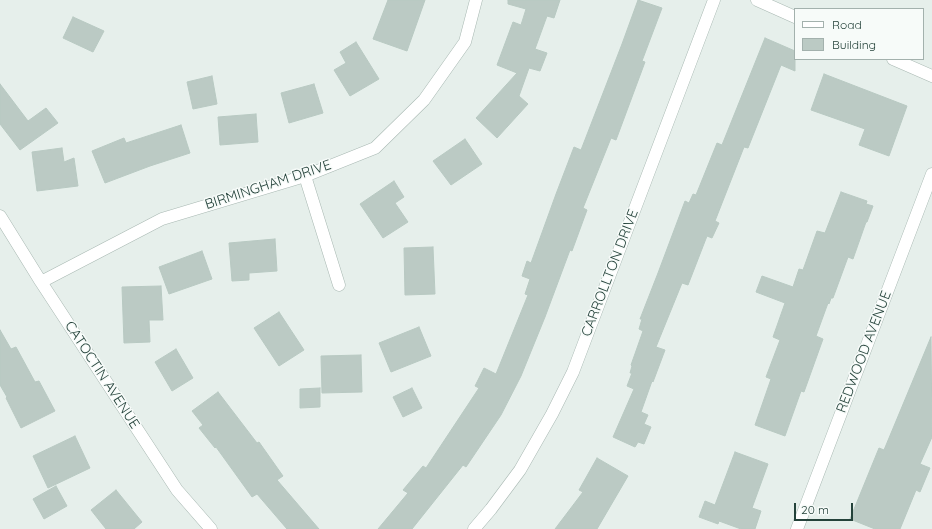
<!DOCTYPE html>
<html>
<head>
<meta charset="utf-8">
<style>
	body { margin:0 }
	#map { position:relative; width:932px; height:529px; overflow:hidden; background:#e6efeb; font-family:Quicksand,sans-serif }
	canvas { display:block }
	.legend { position:absolute; left:794px; top:8px; width:130px; height:52px; box-sizing:border-box; background:#f7fbf9; border:1px solid #a3b1ad; margin:0; padding:5px 7px; list-style:none; font-size:12px; color:#24423a }
	.legend li { display:flex; align-items:center; gap:8px; height:20px }
	.legend b { width:20px; border:1px solid #a3b1ad }
	.scale { position:absolute; left:794px; top:503px; width:59px; height:18px; box-sizing:border-box; border:2px solid #24423a; border-top:0; padding-left:5px; font-size:12px; line-height:14px; white-space:nowrap; color:#24423a; -webkit-text-stroke:3px #f7fbf9; paint-order:stroke }
</style>
</head>
<body>
<div id="map">
<canvas width="932" height="529"></canvas>
<ul class="legend">
<li><b style="height:5px;background:#fff"></b>Road</li>
<li><b style="height:11px;background:#bbcac4"></b>Building</li>
</ul>
<div class="scale">20 m</div>
</div>
<script>
const ctx = document.querySelector('canvas').getContext('2d');
ctx.lineJoin = 'round';
function fill(path, color) {
  ctx.fillStyle = color;
  ctx.fill(path, 'evenodd');
}
function poly(rows) {
  const path = new Path2D();
  for (const r of rows) {
    path.moveTo(r[0], r[1]);
    for (let i = 2; i < r.length; i += 2) path.lineTo(r[i], r[i + 1]);
  }
  return path;
}
function trace(path, color, width, dash) {
  ctx.strokeStyle = color;
  ctx.lineWidth = width;
  ctx.lineCap = dash ? 'butt' : 'round';
  ctx.setLineDash(dash || []);
  ctx.stroke(path);
}
function label(font, color, halo, rows, align = 'center') {
  ctx.font = font + ' Quicksand,sans-serif';
  ctx.lineWidth = 3;
  ctx.setLineDash([]);
  ctx.textBaseline = 'middle';
  ctx.strokeStyle = halo;
  ctx.fillStyle = color;
  for (const [text, x, y, turn = 0] of rows) {
    ctx.save();
    ctx.translate(x, y);
    ctx.rotate((+turn || 0) * Math.PI / 180);
    ctx.textAlign = isNaN(turn) ? turn : align;
    if (halo) ctx.strokeText(text, 0, 0);
    ctx.fillText(text, 0, 0);
    ctx.restore();
  }
}
const building = poly([
	[388,0,425,0,407,51,373,39,388,0],
	[508,0,560,0,554,18,547,16,535,49,547,53,540,71,529,68,519,96,528,104,497,138,476,118,517,73,497,65,513,22,521,25,526,9,508,4,508,0],
	[638,0,662,8,642,61,645,62,616,140,611,138,583,208,587,210,572,251,570,250,545,317,521,376,501,415,466,467,463,465,412,529,378,529,408,493,403,490,423,466,426,468,479,388,475,386,484,368,496,374,528,295,525,294,530,279,522,276,527,261,531,263,556,194,574,147,581,150,622,44,638,0],
	[73,17,104,31,93,52,63,38,73,17],
	[765,38,795,51,795,71,781,65,748,148,744,147,715,221,719,223,712,238,707,236,688,285,682,283,656,347,665,350,653,382,652,381,641,412,648,415,644,424,651,427,644,444,638,442,635,447,613,437,634,389,627,386,632,373,630,373,632,366,631,365,643,331,639,329,642,319,640,319,658,273,685,201,689,203,693,194,696,195,717,143,722,145,765,38],
	[356,42,379,79,350,96,334,70,346,63,340,52,356,42],
	[824,74,907,106,889,156,859,145,865,129,811,110,824,74],
	[212,76,217,104,193,109,187,82,212,76],
	[0,84,28,121,46,108,58,123,20,150,0,124,0,84],
	[314,84,323,113,289,123,281,93,314,84],
	[256,114,258,142,220,145,218,117,256,114],
	[181,125,190,153,150,166,105,183,92,151,124,138,126,143,181,125],
	[465,139,482,164,451,185,433,161,465,139],
	[62,148,64,162,74,158,78,186,37,191,32,152,62,148],
	[394,181,404,197,395,203,408,222,383,238,360,204,394,181],
	[841,192,867,201,866,204,873,206,867,222,866,222,853,259,848,257,833,298,831,298,829,304,828,303,816,336,823,339,804,392,801,391,785,436,755,425,771,379,766,377,780,340,773,337,785,303,756,292,762,276,793,287,799,269,803,270,817,231,825,233,841,192],
	[275,239,277,271,249,273,249,280,232,281,229,243,275,239],
	[433,247,435,294,405,295,404,248,433,247],
	[202,251,212,279,169,294,159,267,202,251],
	[161,286,163,320,149,320,150,342,124,343,122,287,161,286],
	[279,312,304,350,279,366,254,328,279,312],
	[419,327,431,356,391,372,379,343,419,327],
	[0,330,11,349,16,347,35,382,39,381,55,411,21,428,6,398,7,397,0,385,0,330],
	[931,337,932,437,920,464,930,468,920,492,916,490,900,529,875,529,850,519,879,448,884,450,931,337],
	[176,349,193,378,172,391,155,362,176,349],
	[361,355,362,392,322,393,321,356,361,355],
	[320,388,320,407,300,408,300,389,320,388],
	[412,388,422,408,403,417,393,397,412,388],
	[218,392,257,443,259,442,283,476,277,480,319,529,287,529,257,494,252,497,216,447,215,448,199,428,203,425,192,411,218,392],
	[75,436,90,468,48,488,33,456,75,436],
	[735,452,768,464,752,508,761,511,755,529,741,529,719,521,718,524,699,517,705,501,715,505,735,452],
	[597,458,628,476,597,529,555,529,583,492,579,490,597,458],
	[56,486,67,506,44,519,33,499,56,486],
	[116,490,142,522,134,529,106,529,91,510,116,490]
]);
fill(building, '#bbcac4');
trace(building, '#b8c9c2', 1);
const minor = poly([
	[757,0,795,17],
	[893,59,932,76],
	[305,176,339,285],
	[0,216,41,282,177,490,211,529],
	[41,282,162,219,305,176,375,148,424,100,465,42,476,0],
	[474,529,491,509,520,470,552,414,573,372,714,0],
	[797,529,932,174]
]);
trace(minor, '#a8b8b2', 13);
trace(minor, '#fff', 12);
label('14px', '#24423a', '#f7fbf9', [
	["BIRMINGHAM DRIVE",268,185,-18],
	["CARROLLTON DRIVE",610,273,-69],
	["REDWOOD AVENUE",864,352,-69],
	["CATOCTIN AVENUE",102,375,57]
]);
</script>
</body>
</html>
